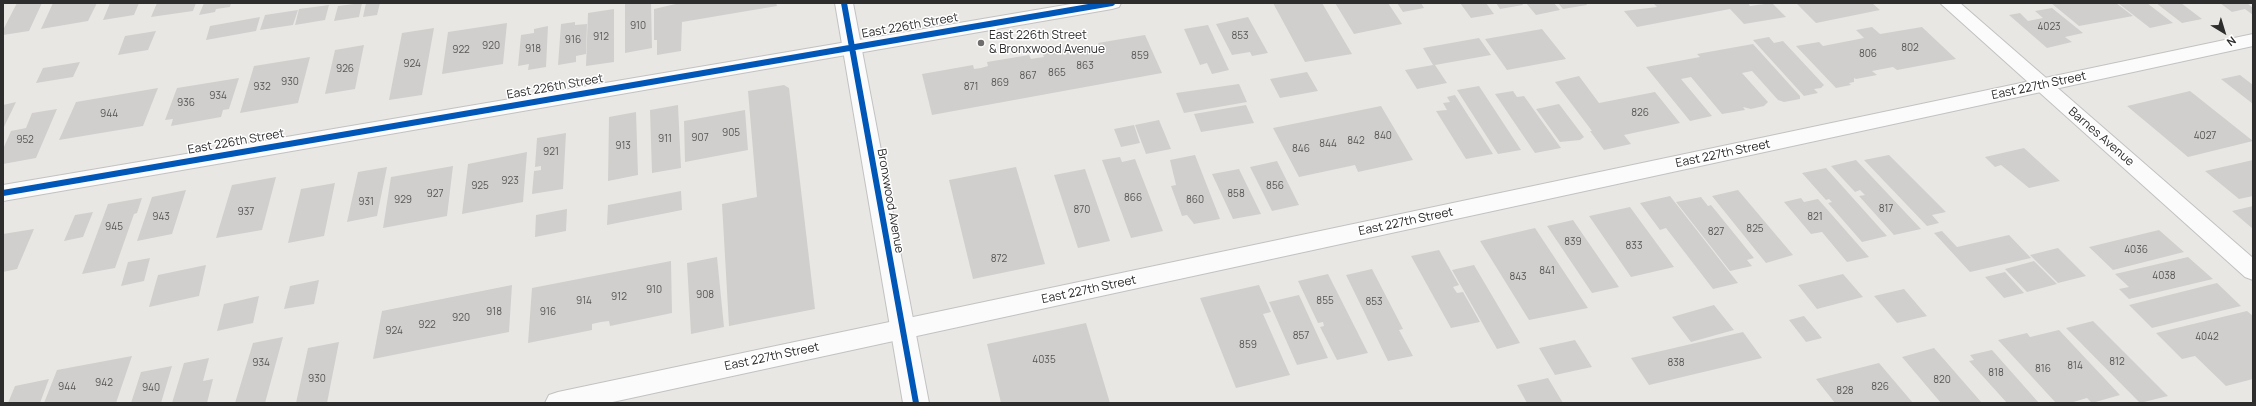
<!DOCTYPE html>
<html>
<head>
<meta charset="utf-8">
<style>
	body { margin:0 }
	#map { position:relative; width:2256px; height:406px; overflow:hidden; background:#e9e7e4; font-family:Manrope,sans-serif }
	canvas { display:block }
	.frame { position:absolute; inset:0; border:4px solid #2d2d2d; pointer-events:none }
	.north { position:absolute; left:2204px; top:12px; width:40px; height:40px; -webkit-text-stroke:3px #fff; paint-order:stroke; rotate:142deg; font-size:11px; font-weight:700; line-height:16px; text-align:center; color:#2d2d2d }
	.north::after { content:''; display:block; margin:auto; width:14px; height:18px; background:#2d2d2d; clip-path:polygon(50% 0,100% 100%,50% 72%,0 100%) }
</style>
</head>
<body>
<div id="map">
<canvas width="2256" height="406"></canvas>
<div class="frame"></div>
<div class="north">N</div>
</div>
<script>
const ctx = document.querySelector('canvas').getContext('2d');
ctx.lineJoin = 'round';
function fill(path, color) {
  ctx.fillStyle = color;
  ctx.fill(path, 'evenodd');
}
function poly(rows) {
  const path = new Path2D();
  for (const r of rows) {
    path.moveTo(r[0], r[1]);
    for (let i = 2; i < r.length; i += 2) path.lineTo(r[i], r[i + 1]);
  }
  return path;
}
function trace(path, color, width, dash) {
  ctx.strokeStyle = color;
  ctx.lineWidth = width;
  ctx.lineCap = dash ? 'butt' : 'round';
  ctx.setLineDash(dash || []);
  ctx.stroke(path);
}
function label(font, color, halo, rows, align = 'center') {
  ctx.font = font + ' Manrope,sans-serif';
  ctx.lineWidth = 3;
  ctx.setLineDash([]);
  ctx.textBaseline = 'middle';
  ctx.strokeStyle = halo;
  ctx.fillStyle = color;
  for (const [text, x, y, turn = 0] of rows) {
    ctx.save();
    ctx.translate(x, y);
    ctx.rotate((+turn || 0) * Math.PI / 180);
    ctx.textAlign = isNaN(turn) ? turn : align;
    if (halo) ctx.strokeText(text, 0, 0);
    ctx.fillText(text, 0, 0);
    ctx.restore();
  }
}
fill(poly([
	[17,3,42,3,29,31,3,35,3,30],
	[53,3,97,3,88,21,41,29],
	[110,3,139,3,134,15,103,20],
	[157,3,196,3,193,11,151,17],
	[204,3,231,3,230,7,216,9,215,12,199,15],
	[362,3,359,17,334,21,338,6],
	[366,3,380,3,377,15,363,17],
	[651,3,652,48,625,53,625,4],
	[680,3,776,3,777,6,682,22,681,51,657,55,657,40,654,40,654,9],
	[1273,3,1322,3,1352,54,1305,62],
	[1335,3,1388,3,1402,24,1354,34],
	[1397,3,1421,3,1424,8,1403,12],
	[1460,3,1486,3,1494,14,1471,18],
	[1496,3,1522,3,1523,5,1500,9],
	[1526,3,1554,3,1560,10,1536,15],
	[1558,3,1586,3,1587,5,1563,9],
	[1653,3,1748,3,1750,6,1772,3,1786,17,1744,24,1730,9,1637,27,1624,11,1657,7],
	[1796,3,1872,3,1880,10,1816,23],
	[2051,3,2116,3,2133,16,2079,26],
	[2118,3,2147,3,2173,23,2150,28],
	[2156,3,2181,3,2202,19,2182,23],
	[2220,3,2247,3,2253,8,2253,15,2245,9,2232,12],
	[329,5,325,20,295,25,299,9],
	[2052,8,2083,33,2065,37,2072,42,2047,48,2009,15,2020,13,2028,21,2043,18,2035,11],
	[614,9,614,62,586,66,588,13],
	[298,10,293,25,260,30,265,15],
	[260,17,256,31,206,40,210,26],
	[1248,17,1268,53,1252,56,1250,52,1232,55,1216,24],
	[575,22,575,25,587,24,586,54,576,56,576,62,558,65,561,24],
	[507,23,503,64,442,74,448,32],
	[1208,25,1229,70,1212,74,1207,63,1200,65,1184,29],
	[548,26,546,67,528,70,529,64,518,66,521,35,534,33,534,29],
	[1872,27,1880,34,1922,27,1956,59,1897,70,1893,67,1872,71,1877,75,1856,79,1854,78,1854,82,1849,83,1851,85,1836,88,1796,46,1819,42,1823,46,1864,38,1856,30],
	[434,28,422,95,389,100,402,33],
	[1542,29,1566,59,1507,70,1485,39],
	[156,31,148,50,118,55,125,36],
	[1145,35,1162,73,932,115,922,74,973,65,974,69,981,68,988,66,987,62,1029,55,1031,59,1037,58,1044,57,1042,53,1086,45,1087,49,1092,48,1100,47,1098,43],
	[1769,37,1774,43,1783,41,1824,85,1821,88,1814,89,1818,93,1804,96,1753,40],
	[1479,38,1491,55,1435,65,1447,83,1417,89,1405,70,1433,65,1423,48],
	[1753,44,1800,96,1800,99,1784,102,1778,100,1752,71,1742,73,1768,102,1764,106,1751,109,1743,107,1745,110,1722,114,1691,77,1681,79,1712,116,1690,121,1646,67,1700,57,1697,54],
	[364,45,355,89,325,94,335,50],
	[310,57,298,103,240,113,254,66],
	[80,62,73,77,36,83,43,68],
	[1307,72,1318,91,1280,98,1270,79],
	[2240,75,2253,85,2253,104,2221,79],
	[1579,76,1599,103,1655,92,1680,123,1624,135,1631,144,1604,150,1590,131,1592,131,1555,82],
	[239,78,229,109,223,110,221,117,171,126,173,119,165,120,177,88],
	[1239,84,1247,102,1184,113,1176,93],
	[784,85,789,88,815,309,729,326,722,204,757,197,748,91],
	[1479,86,1521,150,1498,154,1457,90],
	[158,88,143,126,59,140,76,102],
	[1513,91,1517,97,1524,96,1561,148,1535,153,1495,94],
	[2190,91,2253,141,2188,157,2127,106],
	[1455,95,1493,154,1466,159,1436,111,1447,110,1443,103,1450,102,1447,97],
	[16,102,3,129,3,105],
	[1559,104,1584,137,1580,140,1560,142,1536,109],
	[678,105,681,168,652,173,650,110],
	[1246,105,1254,123,1201,132,1194,114],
	[1381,106,1413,160,1358,172,1355,165,1299,177,1273,128],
	[57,109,36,158,3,164,3,149,11,131,26,128,32,113],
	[745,110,748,150,685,162,684,121],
	[636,112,638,175,608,181,609,117],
	[1159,120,1171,149,1146,154,1135,125],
	[1134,125,1140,143,1121,147,1114,129],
	[566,133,563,189,532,194,534,171,541,170,541,166,535,167,537,138],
	[2024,148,2060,181,2029,188,2001,165,1995,167,1985,157],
	[527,152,523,202,462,214,468,164],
	[1195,155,1220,219,1194,224,1187,215,1182,216,1171,186,1176,185,1170,160],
	[1889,155,1946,212,1932,215,1939,223,1927,226,1864,160],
	[1120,157,1122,162,1135,159,1163,231,1131,238,1102,160],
	[1856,160,1921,229,1894,235,1859,196,1865,195,1860,190,1855,192,1831,166],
	[2253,160,2253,196,2239,199,2205,171],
	[1277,161,1299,205,1272,211,1250,167],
	[453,166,447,216,383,228,391,177],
	[387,167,377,216,347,222,358,172],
	[1016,167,1045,264,973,279,949,180],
	[1826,168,1887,236,1862,242,1828,203,1832,202,1829,199,1826,200,1802,173],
	[1085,169,1110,241,1078,248,1054,175],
	[1239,169,1261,214,1233,219,1212,174],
	[276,177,262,230,216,238,232,185],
	[335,183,324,236,288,243,301,189],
	[186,190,172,234,137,241,152,197],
	[1738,190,1793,255,1766,263,1712,196],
	[681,191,682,210,607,225,608,205],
	[1670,196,1738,283,1713,289,1666,228,1660,230,1640,203],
	[1701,197,1708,206,1711,205,1754,258,1747,260,1752,266,1730,271,1676,202],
	[142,198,137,213,134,214,115,268,82,274,108,204],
	[1801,198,1804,202,1818,199,1869,257,1847,262,1822,232,1811,234,1784,202],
	[2253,206,2253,229,2232,211],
	[1630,207,1674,267,1631,277,1589,216],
	[567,209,566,231,535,237,536,215],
	[93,212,83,237,64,241,75,215],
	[1573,220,1619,287,1592,293,1547,226],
	[1535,228,1588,308,1529,320,1480,241],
	[34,229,17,269,3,272,3,234],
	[2159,230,2184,252,2113,270,2089,247],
	[1942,231,1957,247,2009,235,2031,258,1970,272,1934,233],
	[2058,248,2086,276,2058,283,2030,255],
	[1439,250,1459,285,1453,287,1457,293,1463,292,1480,322,1451,328,1411,256],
	[717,257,724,327,691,334,687,263],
	[2188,257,2213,279,2129,299,2119,289,2129,287,2115,274],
	[150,258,144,281,121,286,128,262],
	[671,261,672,313,610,326,609,321,601,322,592,324,592,330,528,343,532,288],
	[2034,261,2057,284,2027,292,2005,269],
	[206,265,199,296,149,307,158,275],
	[1474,265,1520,343,1497,349,1452,270],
	[1372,269,1403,329,1399,330,1413,356,1388,361,1346,275],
	[2005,272,2024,293,2004,298,1985,277],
	[1328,274,1368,353,1337,360,1320,327,1324,326,1323,322,1318,323,1298,281],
	[1843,274,1863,297,1817,309,1798,285],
	[319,280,314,304,284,309,290,286],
	[2217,283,2241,306,2152,328,2129,305],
	[512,285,509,332,373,359,382,311],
	[1259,285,1271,312,1263,314,1290,375,1236,388,1200,298],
	[1904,289,1927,316,1897,323,1874,296],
	[1299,295,1328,358,1297,365,1269,302],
	[259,296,253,323,217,331,224,304],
	[1714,305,1734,330,1691,342,1672,317],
	[2247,311,2253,316,2253,379,2226,386,2195,356,2182,359,2156,333],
	[1804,316,1822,338,1806,342,1789,320],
	[2093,321,2168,396,2140,403,2066,328],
	[1086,323,1110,403,1001,403,987,344],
	[2059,330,2120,395,2092,403,2087,398,2070,403,2056,403,1998,340,2027,333,2030,337],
	[1743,332,1762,358,1649,385,1631,358],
	[283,337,265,403,235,403,253,343],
	[1575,340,1592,367,1555,375,1539,348],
	[339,342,327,403,296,403,308,348],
	[1934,348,1982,403,1941,403,1902,357],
	[1992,350,2039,403,2007,403,1969,361,1974,360,1970,355],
	[132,356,116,403,44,403,57,370],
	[209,358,203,381,213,379,207,403,172,403,184,363],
	[1879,363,1913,403,1835,403,1816,379],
	[172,366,161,403,131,403,141,372],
	[1548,378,1563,403,1527,403,1517,385],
	[49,379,40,403,8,403,15,386]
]), '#d1cfcd');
const street = poly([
	[1077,3,1121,3,1119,7,1112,9,3,201,3,185,1077,3],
	[2253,34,2253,46,608,403,545,403,549,395,558,392,2253,34]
]);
const secondary = poly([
	[835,3,853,3,929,403,903,403,835,3],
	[1940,3,1960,3,2253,258,2253,280,2245,277,1940,3]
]);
trace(street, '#c2c2c2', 2);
trace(secondary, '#c2c2c2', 2);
fill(street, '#fcfbfb');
fill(secondary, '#fcfbfb');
trace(poly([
	[844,3,916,403],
	[3,193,1112,3]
]), '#0057b8', 6);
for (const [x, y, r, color] of [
	[981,43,4,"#6f6e6d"]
]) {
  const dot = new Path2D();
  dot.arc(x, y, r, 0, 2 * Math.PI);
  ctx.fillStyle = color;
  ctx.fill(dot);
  trace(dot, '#fff', 1.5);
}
label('10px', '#575656', null, [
	["910",638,26],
	["4023",2049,27],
	["853",1240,36],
	["912",601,37],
	["916",573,40],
	["920",491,46],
	["802",1910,48],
	["918",533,49],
	["922",461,50],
	["806",1868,54],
	["859",1140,56],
	["924",412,64],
	["863",1085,66],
	["926",345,69],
	["865",1057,73],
	["867",1028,76],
	["930",290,82],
	["869",1000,83],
	["932",262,87],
	["871",971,87],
	["934",218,96],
	["936",186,103],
	["826",1640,113],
	["944",109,114],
	["905",731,133],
	["840",1383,136],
	["4027",2205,136],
	["907",700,138],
	["911",665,139],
	["952",25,140],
	["842",1356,141],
	["844",1328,144],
	["913",623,146],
	["846",1301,149],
	["921",551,152],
	["923",510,181],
	["925",480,186],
	["856",1275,186],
	["927",435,194],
	["858",1236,194],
	["866",1133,198],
	["929",403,200],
	["860",1195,200],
	["931",366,202],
	["817",1886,209],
	["870",1082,210],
	["937",246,212],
	["943",161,217],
	["821",1815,217],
	["945",114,227],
	["825",1755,229],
	["827",1716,232],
	["839",1573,242],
	["833",1634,246],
	["4036",2136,250],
	["872",999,259],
	["841",1547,271],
	["4038",2164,276],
	["843",1518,277],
	["910",654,290],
	["908",705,295],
	["912",619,297],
	["914",584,301],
	["855",1325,301],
	["853",1374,302],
	["918",494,312],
	["916",548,312],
	["920",461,318],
	["922",427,325],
	["924",394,331],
	["857",1301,336],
	["4042",2207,337],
	["859",1248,345],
	["4035",1044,360],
	["812",2117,362],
	["934",261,363],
	["838",1676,363],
	["814",2075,366],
	["816",2043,369],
	["818",1996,373],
	["930",317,379],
	["820",1942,380],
	["942",104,383],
	["944",67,387],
	["826",1880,387],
	["940",151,388],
	["828",1845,391]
]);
label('12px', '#2d2d2d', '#fff', [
	["East 226th Street",910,26,-10],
	["East 227th Street",2039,86,-12],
	["East 226th Street",555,87,-10],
	["Barnes Avenue",2101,137,41],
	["East 226th Street",236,142,-10],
	["East 227th Street",1723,154,-12],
	["Bronxwood Avenue",890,201,80],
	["East 227th Street",1406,222,-12],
	["East 227th Street",1089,290,-12],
	["East 227th Street",772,357,-12]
]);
label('12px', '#2d2d2d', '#fff', [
	["East 226th Street",989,36],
	["& Bronxwood Avenue",989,50]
], 'left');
</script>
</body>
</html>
